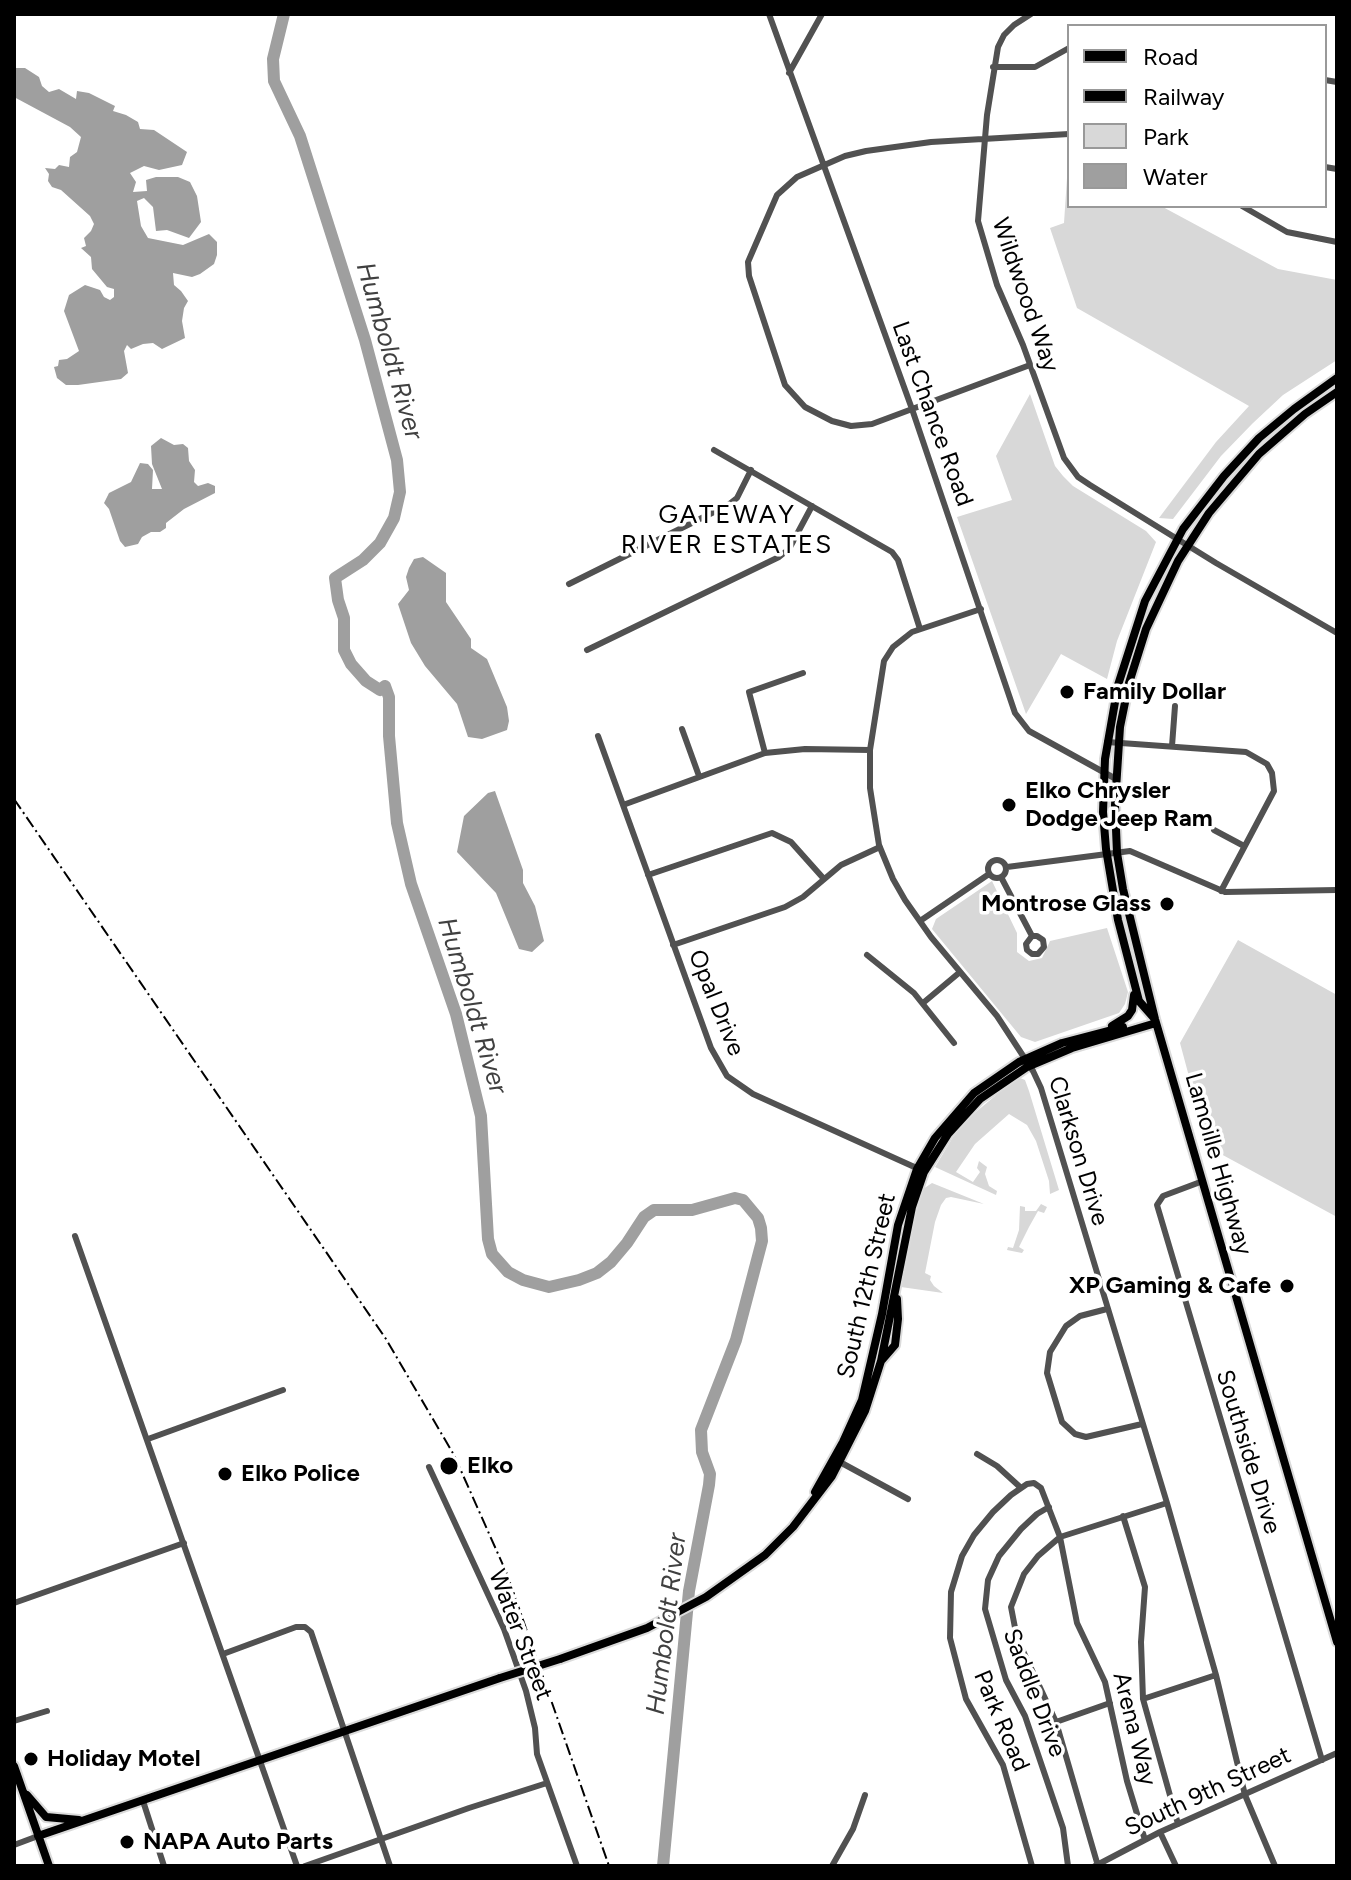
<!DOCTYPE html>
<html>
<head>
<meta charset="utf-8">
<style>
	body { margin:0 }
	#map { position:relative; width:1351px; height:1880px; overflow:hidden; background:#fff; font-family:Figtree,sans-serif }
	canvas { display:block }
	.frame { position:absolute; inset:0; border:16px solid #000; pointer-events:none }
	.legend { position:absolute; left:1067px; top:24px; width:260px; height:184px; box-sizing:border-box; background:#fff; border:2px solid #999; margin:0; padding:10px 14px; list-style:none; font-size:24px; color:#000 }
	.legend li { display:flex; align-items:center; gap:16px; height:40px }
	.legend b { width:40px; border:2px solid #999 }
</style>
</head>
<body>
<div id="map">
<canvas width="1351" height="1880"></canvas>
<div class="frame"></div>
<ul class="legend">
<li><b style="height:10px;background:#000"></b>Road</li>
<li><b style="height:10px;background:#000"></b>Railway</li>
<li><b style="height:22px;background:#d8d8d8"></b>Park</li>
<li><b style="height:22px;background:#9f9f9f"></b>Water</li>
</ul>
</div>
<script>
const ctx = document.querySelector('canvas').getContext('2d');
ctx.lineJoin = 'round';
function fill(path, color) {
  ctx.fillStyle = color;
  ctx.fill(path, 'evenodd');
}
function poly(rows) {
  const path = new Path2D();
  for (const r of rows) {
    if (r.length === 3) {
      path.moveTo(r[0] + r[2], r[1]);
      path.arc(r[0], r[1], r[2], 0, 2 * Math.PI);
      continue;
    }
    path.moveTo(r[0], r[1]);
    for (let i = 2; i < r.length; i += 2) path.lineTo(r[i], r[i + 1]);
  }
  return path;
}
function trace(path, color, width, dash) {
  ctx.strokeStyle = color;
  ctx.lineWidth = width;
  ctx.lineCap = dash ? 'butt' : 'round';
  ctx.setLineDash(dash || []);
  ctx.stroke(path);
}
function label(font, color, halo, rows, align = 'center') {
  ctx.font = font + ' Figtree,sans-serif';
  ctx.lineWidth = 7;
  ctx.setLineDash([]);
  ctx.textBaseline = 'middle';
  ctx.strokeStyle = halo;
  ctx.fillStyle = color;
  for (const [text, x, y, turn = 0] of rows) {
    ctx.save();
    ctx.translate(x, y);
    ctx.rotate((+turn || 0) * Math.PI / 180);
    ctx.textAlign = isNaN(turn) ? turn : align;
    if (halo) ctx.strokeText(text, 0, 0);
    ctx.fillText(text, 0, 0);
    ctx.restore();
  }
}
fill(poly([
	[1067,178,1069,206,1161,206,1278,269,1337,280,1337,360,1283,395,1253,423,1221,456,1173,519,1159,518,1216,442,1249,406,1077,308,1050,228,1064,223],
	[1030,394,1055,466,1063,476,1073,486,1146,531,1156,542,1117,641,1107,679,1061,654,1026,714,957,517,1012,500,996,456],
	[992,881,1017,933,1017,952,1029,961,1042,958,1050,941,1107,928,1128,992,1125,1004,1119,1013,1035,1042,1021,1037,932,929,936,919],
	[1238,940,1337,995,1337,1217,1208,1147,1180,1043],
	[1020,1078,1025,1080,1029,1091,1059,1190,1050,1194,1049,1181,1036,1141,1027,1125,1009,1114,975,1144,956,1172,973,1182,980,1172,977,1168,979,1161,987,1167,985,1174,989,1186,997,1191,996,1195,935,1167,953,1137,970,1117,1008,1085],
	[932,1183,984,1204,951,1197,946,1198,941,1205,935,1222,925,1273,931,1276,930,1280,934,1286,943,1293,901,1287,914,1217,923,1189],
	[1041,1204,1047,1207,1044,1213,1038,1211,1029,1227,1019,1247,1024,1250,1022,1253,1007,1250,1008,1247,1013,1248,1019,1230,1020,1206,1025,1207,1025,1211,1036,1211]
]), '#d8d8d8');
fill(poly([
	[14,68,25,68,39,77,42,86,49,92,59,89,76,99,77,91,89,93,115,106,113,111,126,115,138,122,140,129,154,130,187,152,182,165,159,170,144,166,130,173,136,182,133,192,147,191,146,180,156,177,178,177,190,182,197,196,201,222,189,238,167,230,156,231,153,207,144,198,137,201,141,226,148,238,183,245,209,234,217,242,217,255,214,264,200,274,192,277,173,273,174,285,181,291,188,301,184,308,182,321,185,338,162,349,153,343,143,344,131,349,127,345,124,351,128,373,121,379,78,385,66,385,57,378,54,367,58,366,59,360,67,359,79,351,64,311,69,295,85,285,100,290,104,297,110,300,114,297,114,289,107,287,92,269,91,257,81,248,86,246,84,238,91,231,94,224,90,216,61,190,52,187,48,181,49,174,45,168,55,169,59,165,69,167,70,157,77,152,81,137,70,127,14,97],
	[161,438,174,445,183,444,188,448,189,461,195,470,194,482,198,486,208,483,215,486,215,493,184,509,166,523,166,528,160,532,151,532,142,537,138,544,125,547,120,541,109,509,104,503,109,493,131,482,140,463,148,464,153,470,152,489,162,489,152,464,151,446],
	[423,557,446,573,446,602,471,639,471,648,487,659,507,707,509,721,507,730,482,739,468,737,457,704,425,666,411,643,398,604,409,590,406,577,409,568,414,559],
	[495,791,523,870,523,883,535,906,544,941,532,952,519,949,496,893,457,852,464,816,488,793]
]), '#9f9f9f');
trace(poly([
	[284,14,273,59,274,81,300,136,365,340,397,460,400,492,394,518,380,543,363,560,335,578,338,600,344,618,344,650,351,664,366,681,380,690,385,686,389,697,389,736,397,823,411,884,456,1014,481,1116,488,1239,492,1254,508,1272,523,1280,549,1287,579,1280,597,1273,611,1262,627,1243,644,1217,654,1210,692,1210,735,1198,743,1200,758,1218,761,1228,762,1241,736,1340,701,1430,702,1452,710,1474,709,1485,689,1591,663,1866]
]), '#9f9f9f', 12);
const major = poly([
	[1337,392,1305,414,1259,454,1209,513,1178,561,1146,629,1129,683,1120,727,1115,805,1117,853,1123,889,1155,1019,1337,1642],
	[1154,1018,1139,1001,1118,920,1106,849,1103,812,1105,759,1118,685,1145,601,1183,529,1224,476,1259,438,1294,409,1337,378],
	[1112,1026,1128,1016,1132,1010,1134,995],
	[882,1360,895,1345,898,1319,897,1299],
	[815,1492,843,1442,862,1400,882,1314,898,1225,917,1169,935,1138,974,1093,1019,1062,1062,1043,1123,1027],
	[560,1659,647,1628,706,1597,765,1555,793,1527,832,1476,865,1411,881,1361,912,1207,924,1172,948,1134,980,1099,1027,1067,1072,1048,1156,1023],
	[14,1766,49,1866],
	[27,1795,46,1817,79,1820],
	[38,1836,500,1678]
]);
trace(major, '#dbdbdb', 12);
trace(poly([
	[769,14,912,409,1015,713,1029,731,1116,779],
	[1031,14,1014,25,1004,35,998,47,987,115,978,221,997,285,1023,345,1064,458,1078,477,1090,485,1216,563,1337,633],
	[993,67,1035,67,1069,48],
	[789,73,822,14],
	[1325,80,1337,82],
	[1325,167,1337,169],
	[1242,206,1287,232,1337,242],
	[1030,365,872,424,851,426,832,421,805,407,785,385,749,276,748,262,777,195,797,177,845,156,866,151,931,142,1069,134],
	[714,450,892,552,898,560,920,629],
	[569,584,728,505,737,498,751,470],
	[981,609,912,632,893,647,884,661,870,750,870,788,879,845,893,879,905,900,931,937,997,1016,1033,1071,1041,1088,1167,1503,1216,1675,1245,1795,1275,1866],
	[587,650,779,557,789,549,812,506],
	[682,729,699,776],
	[598,736,711,1048,727,1076,753,1094,921,1170],
	[1107,742,1246,752,1267,764,1272,773,1274,791,1221,891],
	[1172,746,1175,706],
	[765,753,749,692,803,673],
	[623,805,765,753,805,749,870,750],
	[1214,830,1244,846],
	[997,869,9],
	[1007,867,1130,851,1225,892,1337,890],
	[648,875,772,833,791,842,824,879],
	[1001,877,1032,936,1037,936,1043,940,1044,947,1038,954,1032,954,1027,950,1026,944,1032,936],
	[920,921,989,874],
	[673,945,785,907,803,897,841,865,880,847],
	[867,955,914,993,954,1043],
	[923,1003,960,972],
	[1203,1181,1163,1196,1157,1205,1322,1760],
	[75,1236,297,1866],
	[1107,1309,1080,1316,1066,1326,1050,1352,1047,1373,1062,1422,1075,1434,1086,1437,1142,1424],
	[148,1439,283,1390],
	[977,1454,997,1466,1020,1487],
	[838,1461,908,1499],
	[429,1467,504,1629,526,1691,535,1728,537,1754,577,1866],
	[1049,1507,1037,1514,1021,1529,999,1556,988,1580,985,1609,1006,1680,1025,1716,1063,1828,1068,1866],
	[1123,1516,1145,1587,1141,1642,1143,1699,1178,1824],
	[14,1603,184,1543],
	[223,1654,296,1627,305,1627,311,1632,390,1866],
	[1143,1699,1216,1675],
	[14,1721,47,1711],
	[1056,1722,1110,1703],
	[143,1801,164,1866],
	[1160,1832,1176,1866],
	[14,1845,38,1836],
	[305,1866,469,1808,547,1783],
	[832,1866,853,1829,865,1795],
	[1032,1866,1003,1765,966,1699,950,1638,951,1592,962,1556,974,1535,993,1512,1011,1495,1027,1484,1034,1483,1041,1488,1060,1537,1077,1623,1105,1682,1127,1781,1145,1840],
	[1095,1866,1160,1832,1337,1753],
	[1098,1866,1056,1722,1017,1638,1011,1607,1024,1574,1038,1556,1060,1537,1167,1503]
]), '#515151', 6);
trace(major, '#000', 8);
trace(poly([
	[14,799,386,1339,454,1455,507,1574,609,1866]
]), '#000', 2, [12, 4, 2, 4]);
const majorBridge = poly([
	[500,1678,560,1659]
]);
trace(majorBridge, '#dbdbdb', 12, []);
trace(majorBridge, '#000', 8);
for (const [x, y, r, color] of [
	[1067,692,8,"#000"],
	[1009,805,8,"#000"],
	[1167,904,8,"#000"],
	[1287,1286,8,"#000"],
	[449,1466,10,"#000"],
	[225,1474,8,"#000"],
	[31,1759,8,"#000"],
	[127,1842,8,"#000"]
]) {
  const dot = new Path2D();
  dot.arc(x, y, r, 0, 2 * Math.PI);
  ctx.fillStyle = color;
  ctx.fill(dot);
  trace(dot, '#fff', 3);
}
label('24px', '#000', '#fff', [
	["Wildwood Way",1025,295,71],
	["Last Chance Road",932,414,70],
	["Opal Drive",716,1003,68],
	["Clarkson Drive",1078,1151,73],
	["Lamoille Highway",1218,1164,74],
	["South 12th Street",867,1286,-77],
	["Southside Drive",1248,1452,73],
	["Water Street",520,1635,69],
	["Saddle Drive",1034,1693,69],
	["Park Road",1001,1721,67],
	["Arena Way",1134,1729,76],
	["South 9th Street",1208,1792,-25]
]);
label('bold 24px', '#000', '#fff', [
	["Family Dollar",1083,692],
	["Elko Chrysler",1025,791],
	["Dodge Jeep Ram",1025,819],
	["Montrose Glass",1151,904,"right"],
	["XP Gaming & Cafe",1271,1286,"right"],
	["Elko",467,1466],
	["Elko Police",241,1474],
	["Holiday Motel",47,1759],
	["NAPA Auto Parts",143,1842]
], 'left');
label('italic 26px', '#404040', '#fff', [
	["Humboldt River",389,351,74],
	["Humboldt River",472,1006,73],
	["Humboldt River",667,1624,-83]
]);
ctx.letterSpacing = '2px';
label('26px', '#000', '#fff', [
	["GATEWAY",727,515],
	["RIVER ESTATES",727,545]
]);
ctx.letterSpacing = '0px';
</script>
</body>
</html>
